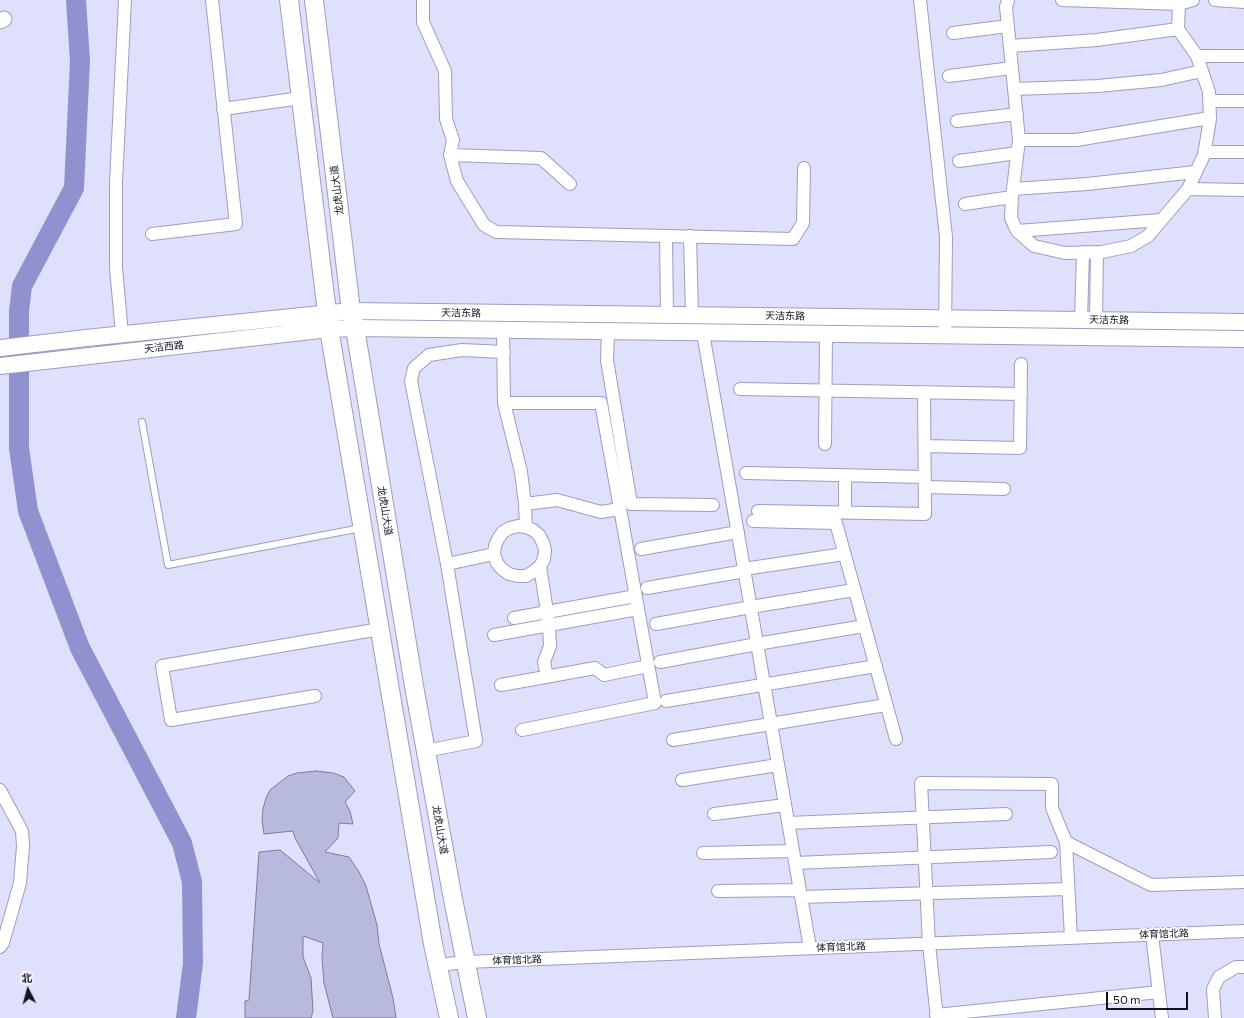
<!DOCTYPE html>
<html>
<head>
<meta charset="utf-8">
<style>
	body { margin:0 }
	#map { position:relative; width:1244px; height:1018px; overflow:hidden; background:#dee0fc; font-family:Commissioner,"Noto Sans SC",sans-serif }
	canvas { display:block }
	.north { position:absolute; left:8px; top:970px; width:40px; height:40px; -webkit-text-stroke:3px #fff; paint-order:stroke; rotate:354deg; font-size:11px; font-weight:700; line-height:16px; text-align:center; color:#13131f }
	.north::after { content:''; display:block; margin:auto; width:14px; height:18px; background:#13131f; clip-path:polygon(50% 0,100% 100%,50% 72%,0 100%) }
	.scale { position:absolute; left:1106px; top:992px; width:82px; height:18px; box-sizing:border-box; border:2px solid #13131f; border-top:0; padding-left:5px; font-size:12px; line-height:14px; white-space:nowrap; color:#13131f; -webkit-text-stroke:3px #fff; paint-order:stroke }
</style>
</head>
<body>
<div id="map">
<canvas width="1244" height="1018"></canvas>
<div class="north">北</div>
<div class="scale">50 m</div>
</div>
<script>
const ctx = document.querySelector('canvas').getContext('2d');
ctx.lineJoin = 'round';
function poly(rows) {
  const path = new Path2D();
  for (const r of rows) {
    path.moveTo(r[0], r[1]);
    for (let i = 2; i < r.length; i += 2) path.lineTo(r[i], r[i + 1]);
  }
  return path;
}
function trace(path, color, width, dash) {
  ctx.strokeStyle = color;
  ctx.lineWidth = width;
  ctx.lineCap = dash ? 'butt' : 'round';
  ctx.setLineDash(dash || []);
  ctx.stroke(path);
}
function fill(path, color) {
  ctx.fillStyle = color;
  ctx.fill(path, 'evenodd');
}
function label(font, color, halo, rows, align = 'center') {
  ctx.font = font + ' Commissioner,"Noto Sans SC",sans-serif';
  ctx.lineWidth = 3.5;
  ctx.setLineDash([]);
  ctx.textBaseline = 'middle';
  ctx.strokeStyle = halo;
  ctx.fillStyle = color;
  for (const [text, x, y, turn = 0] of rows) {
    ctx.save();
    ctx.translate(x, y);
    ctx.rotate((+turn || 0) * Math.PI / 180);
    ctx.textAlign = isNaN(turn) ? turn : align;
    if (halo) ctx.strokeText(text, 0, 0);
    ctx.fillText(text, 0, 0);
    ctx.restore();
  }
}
trace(poly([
	[76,0,80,61,74,188,22,286,19,311,19,448,28,511,80,648,182,843,192,882,193,963,186,1018]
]), '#9092cf', 20);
const building = poly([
	[316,771,333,773,344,777,355,791,345,802,350,811,353,824,339,823,338,838,325,852,349,857,359,872,366,886,377,925,379,944,393,998,396,1018,333,1018,324,983,322,958,323,943,303,936,303,957,311,978,313,1011,311,1018,245,1018,245,1001,249,1000,259,852,280,850,320,883,295,838,293,831,264,834,262,820,263,809,266,798,270,790,288,776,297,773,316,771]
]);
fill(building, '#b8badd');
trace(building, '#7a7b9b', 1);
const service = poly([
	[142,422,168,565,361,528]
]);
const minor = poly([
	[423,0,423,22,445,71,446,119,453,140,450,155,457,181,484,225,496,232,793,239,803,223,804,168],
	[920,0,946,237,945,336],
	[1008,0,1006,7,1019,140,1012,197,1011,218,1017,231,1034,246,1065,253,1102,252,1131,246,1148,236,1188,189,1204,155,1210,119,1209,92,1197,56,1178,29,1179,4],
	[1062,0,1179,4,1193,0],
	[1215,0,1244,2],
	[953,33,1008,26],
	[1010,46,1097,40,1178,29],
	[1197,56,1244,56],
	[949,76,1012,68],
	[1014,89,1098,86,1161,80,1202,71],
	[1209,101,1244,101],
	[223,109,301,98],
	[957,121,1017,114],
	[1019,140,1076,140,1210,118],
	[1204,152,1244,152],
	[450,155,541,158,570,184],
	[959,161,1017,153],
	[1013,189,1087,184,1195,172],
	[1188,189,1244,190],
	[965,204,1012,197],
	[1017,231,1161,220],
	[152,234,236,224,212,0],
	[666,236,667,315],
	[690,236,692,315],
	[1081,320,1083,252],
	[1096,320,1097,252],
	[503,330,504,403,521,472,525,504],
	[608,331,607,360,631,504,713,505],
	[703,333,810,948],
	[122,334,116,268,116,182,125,0],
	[740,389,1021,394],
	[504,403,601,403,655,703,522,730],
	[825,444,826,334],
	[925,446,1020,448,1021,364],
	[746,473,925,477],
	[925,487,1004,489],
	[758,511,925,514,924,392],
	[845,512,845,476],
	[753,521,836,523,896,739],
	[526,527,525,504,557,500,601,512,620,509],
	[641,549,738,532],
	[447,564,494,554],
	[540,566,533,572,526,576,517,576,509,574,502,569,497,563,494,554,495,546,498,539,503,532,510,528,518,526,526,527,533,530,539,535,543,543,545,550,544,559,540,566,549,625,550,646,544,662,547,677],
	[744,569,844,554],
	[647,588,745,571],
	[514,618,636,596],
	[656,624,751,607,854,590],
	[494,635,638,609],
	[660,662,757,644,864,626],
	[501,685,595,668,604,675,648,666],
	[315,696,171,720,162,666,380,629],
	[666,701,876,666],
	[673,740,886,705],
	[426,751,476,741,447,564,411,381,414,368,429,355,462,350,504,352],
	[682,780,778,765],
	[0,790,22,831,23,846,20,883,3,943,0,947],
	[714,814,785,805],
	[788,823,1006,814],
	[1066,842,1151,885,1244,882],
	[703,853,793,851],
	[795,863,1051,852],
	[718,891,800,890],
	[801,897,1068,889],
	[1152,935,1162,1018],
	[438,965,466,962,1244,931],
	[936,1015,1159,992],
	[937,1018,929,944,921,783,1052,784,1052,808,1066,842,1071,938],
	[1215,1018,1213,989,1219,977,1236,967,1244,967]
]);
const tertiary = poly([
	[0,21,4,19]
]);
const secondary = poly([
	[0,348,86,338,351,311,1244,322],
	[0,366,329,329,355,328,1244,339]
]);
const primary = poly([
	[289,0,329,329,433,944,449,1018],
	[314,0,351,311,355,328,414,686,452,894,477,1018]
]);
trace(service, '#9c9ebf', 8);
trace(minor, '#9c9ebf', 14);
trace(tertiary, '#9c9ebf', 17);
trace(secondary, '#9c9ebf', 18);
trace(primary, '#9c9ebf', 20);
trace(service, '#fff', 6);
trace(minor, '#fff', 12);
trace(tertiary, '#fff', 15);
trace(secondary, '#fff', 16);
trace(primary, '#fff', 18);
label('10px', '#13131f', '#fff', [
	["龙虎山大道",337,190,-97],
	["天洁东路",461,313,1],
	["天洁东路",785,316,1],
	["天洁东路",1109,320,1],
	["天洁西路",164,347,-6],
	["龙虎山大道",385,511,81],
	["龙虎山大道",440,830,80],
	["体育馆北路",1164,934,-2],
	["体育馆北路",841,947,-2],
	["体育馆北路",517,960,-2]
]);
</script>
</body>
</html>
